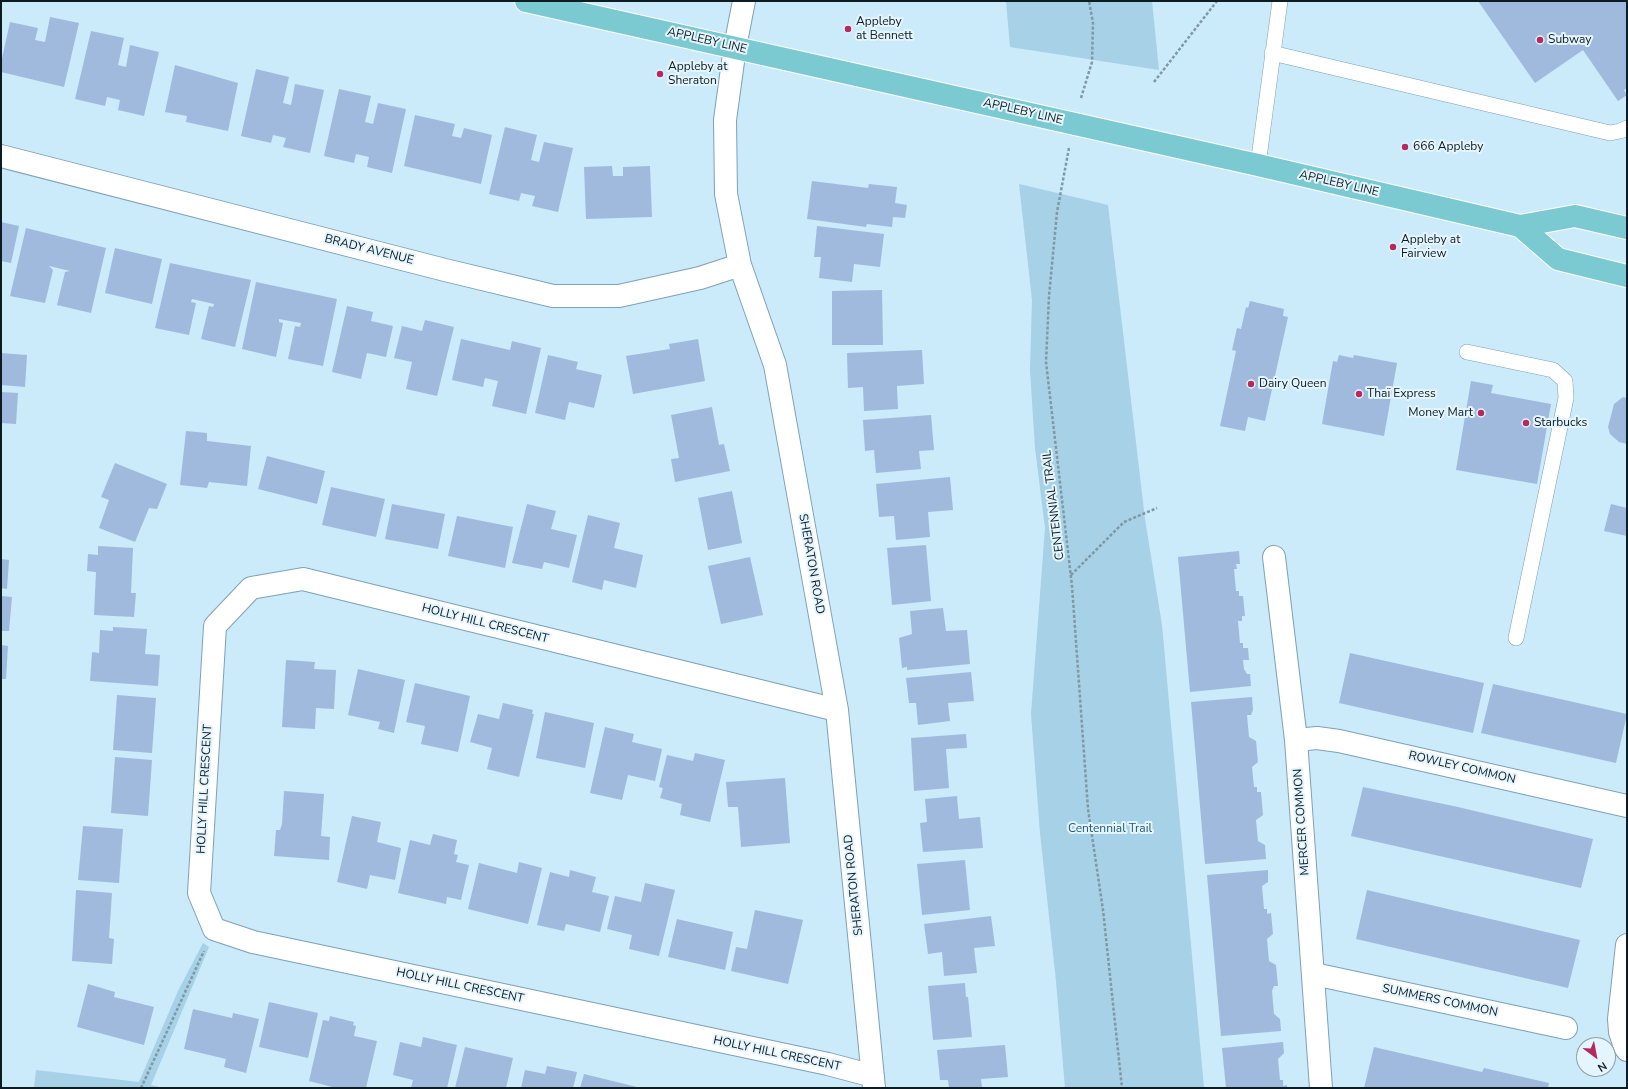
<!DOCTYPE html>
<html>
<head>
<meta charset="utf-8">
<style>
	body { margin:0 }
	#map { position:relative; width:1628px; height:1089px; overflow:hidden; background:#cbeafa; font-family:"Nunito Sans",sans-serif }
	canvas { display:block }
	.frame { position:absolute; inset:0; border:2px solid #0d1b22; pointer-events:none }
	.north { position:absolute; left:1576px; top:1037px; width:40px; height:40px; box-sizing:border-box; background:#e5f5fd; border:1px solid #8f9ea5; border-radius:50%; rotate:148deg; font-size:11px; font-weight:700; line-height:16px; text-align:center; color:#0d1b22 }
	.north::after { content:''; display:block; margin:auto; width:14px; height:18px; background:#b6295f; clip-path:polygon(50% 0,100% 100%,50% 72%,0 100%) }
</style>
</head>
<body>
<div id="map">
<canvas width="1628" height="1089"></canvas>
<div class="frame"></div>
<div class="north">N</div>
</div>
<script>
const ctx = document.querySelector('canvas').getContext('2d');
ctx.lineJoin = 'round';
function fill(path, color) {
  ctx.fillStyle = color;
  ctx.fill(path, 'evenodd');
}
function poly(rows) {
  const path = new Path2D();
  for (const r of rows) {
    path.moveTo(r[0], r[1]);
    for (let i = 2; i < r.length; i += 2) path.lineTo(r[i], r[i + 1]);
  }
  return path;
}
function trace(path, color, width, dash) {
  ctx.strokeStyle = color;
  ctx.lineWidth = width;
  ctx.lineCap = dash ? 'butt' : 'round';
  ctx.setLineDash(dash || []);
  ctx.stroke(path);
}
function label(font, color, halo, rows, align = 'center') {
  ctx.font = font + ' "Nunito Sans",sans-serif';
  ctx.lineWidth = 4;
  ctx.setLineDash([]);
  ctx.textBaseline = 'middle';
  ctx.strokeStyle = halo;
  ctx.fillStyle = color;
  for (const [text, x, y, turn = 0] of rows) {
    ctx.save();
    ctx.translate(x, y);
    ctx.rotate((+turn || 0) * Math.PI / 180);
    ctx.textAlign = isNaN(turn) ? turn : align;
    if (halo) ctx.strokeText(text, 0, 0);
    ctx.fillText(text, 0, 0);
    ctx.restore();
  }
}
fill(poly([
	[1006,1,1152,1,1159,70,1010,47],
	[1019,184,1108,205,1145,519,1162,625,1204,1088,1065,1088,1056,981,1040,833,1031,714,1045,528,1035,448,1030,370,1032,300],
	[203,943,209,947,151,1085,164,1088,34,1088,36,1070,139,1082,178,991]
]), '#a6d1e6');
fill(poly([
	[1478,1,1627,1,1627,88,1624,90,1627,95,1618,101,1583,50,1535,83],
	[50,17,79,23,64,87,1,72,1,63,10,22,38,28,35,40,45,42],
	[91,31,124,38,118,65,126,67,130,45,159,52,144,116,118,110,120,100,107,97,105,106,75,99],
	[175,65,238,83,228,131,186,122,187,116,165,112],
	[256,69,289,77,283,103,291,105,295,84,324,90,310,153,283,147,286,138,273,135,271,143,241,136],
	[339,89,371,96,365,122,373,124,378,103,406,109,392,173,367,167,369,157,356,154,354,163,324,156],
	[415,115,455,124,452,136,461,138,464,128,492,135,481,184,404,166],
	[505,127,537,135,531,160,539,162,544,142,573,148,558,212,532,206,535,196,521,193,519,201,489,194],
	[612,166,613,176,623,176,623,167,650,166,652,217,586,219,584,167],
	[812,181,868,188,869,184,897,187,895,203,907,205,905,218,893,217,892,227,867,224,866,227,807,219],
	[1,222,19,226,11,263,1,261],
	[817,226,884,234,880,267,854,264,852,282,819,278,821,257,814,257],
	[26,228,106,248,91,313,57,305,65,272,70,271,49,266,53,270,45,303,10,296],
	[115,248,162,259,152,304,105,293],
	[170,263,251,280,235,347,201,339,209,306,213,307,214,304,192,299,191,302,196,303,189,335,155,328],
	[256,282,337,299,323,366,288,359,295,326,300,327,301,323,279,319,279,322,283,323,276,357,242,349],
	[882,290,883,345,832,345,832,291],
	[1250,301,1284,309,1283,316,1288,317,1265,421,1248,417,1245,431,1220,426,1236,351,1232,350,1237,328,1241,329,1246,307,1248,308],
	[347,306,373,312,371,321,393,326,386,357,367,353,361,379,332,372],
	[425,320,454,327,437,396,406,389,412,362,394,358,402,326,422,331],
	[461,339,510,350,512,341,541,348,526,414,492,406,498,381,485,378,483,387,452,380],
	[698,339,705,381,633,394,626,356,670,349,669,344],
	[922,350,924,384,897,386,898,409,864,411,863,387,848,388,847,353],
	[1,353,27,355,25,387,1,385],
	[548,355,578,362,576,369,602,375,594,408,569,402,565,420,535,413],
	[1339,355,1353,358,1354,355,1397,363,1384,436,1322,424,1333,361,1337,362],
	[1471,381,1493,385,1491,393,1551,404,1537,484,1456,470],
	[1,392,18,393,16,424,1,423],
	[1623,397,1627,398,1627,444,1619,442,1610,434,1608,427,1614,404],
	[712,407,719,445,724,444,730,471,675,482,671,459,679,458,671,415],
	[931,415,934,450,919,451,921,469,876,473,874,450,865,451,863,420],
	[186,431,207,433,207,441,251,446,247,486,209,482,207,488,180,485],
	[267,456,325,471,317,504,258,489],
	[115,463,167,484,157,509,149,508,135,542,99,528,109,500,101,497],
	[950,477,953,510,928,512,930,537,896,540,894,516,879,517,876,484],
	[331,487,385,499,376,537,322,525],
	[732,491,742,543,708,550,698,498],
	[392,504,445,514,438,549,385,539],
	[527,504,556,511,551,529,577,535,569,568,544,562,542,569,512,563],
	[1611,504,1627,508,1627,536,1604,531],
	[588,515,620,523,614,548,643,555,636,588,604,580,602,590,572,582],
	[457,516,513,527,505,568,448,556],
	[926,545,931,601,892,605,887,548],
	[98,546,133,548,131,593,136,593,134,617,94,615,96,572,87,571,88,554,98,555],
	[1239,551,1240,564,1236,564,1237,569,1234,569,1236,591,1239,591,1239,596,1243,596,1245,616,1242,616,1242,621,1238,621,1240,643,1243,643,1243,648,1248,648,1249,660,1243,660,1244,669,1247,674,1250,674,1251,686,1190,692,1178,557],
	[750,557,763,615,721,624,708,566],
	[1,559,9,560,7,589,1,588],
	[1,596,12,597,9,631,1,631],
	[943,608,946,631,967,630,970,664,907,670,907,667,902,668,899,638,912,634,910,611],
	[113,627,147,629,145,654,160,655,158,686,90,681,92,652,99,653,100,630,113,631],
	[1,645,8,646,6,679,1,679],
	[1350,653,1484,683,1473,733,1339,703],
	[286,660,315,662,314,669,336,670,334,709,316,708,315,729,282,727],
	[358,669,405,680,394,733,378,729,380,722,348,715],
	[971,672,974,701,948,703,950,721,918,725,916,703,909,703,906,678],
	[415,683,470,696,458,752,421,744,425,726,406,722],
	[1493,684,1627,714,1616,763,1481,733],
	[117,695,156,698,152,753,113,750],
	[1252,697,1253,710,1251,715,1247,715,1249,737,1256,741,1258,762,1252,767,1254,787,1257,787,1257,792,1261,792,1263,815,1256,820,1258,841,1265,845,1266,859,1205,864,1191,702],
	[503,703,533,710,532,714,534,714,519,777,487,769,492,748,470,742,478,714,499,719],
	[545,712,594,723,585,768,536,758],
	[605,727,634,734,632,742,662,749,655,781,628,775,622,800,590,793],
	[966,734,967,748,946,749,949,788,914,791,911,738],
	[695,753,725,760,710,822,680,815,682,804,660,798,663,788,659,787,667,755,693,761],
	[115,757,152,760,148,816,111,813],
	[785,778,790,843,741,847,738,807,728,807,726,782],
	[1363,787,1458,807,1593,839,1581,888,1351,836],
	[284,791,324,794,321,836,330,837,329,860,274,856,276,830,280,830,282,824],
	[957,796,959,819,980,817,983,848,923,852,920,823,927,822,925,799],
	[352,816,381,822,377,842,401,848,395,880,370,875,367,889,337,882],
	[83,826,123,829,119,883,78,880],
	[433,834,457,840,454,854,458,855,456,862,469,865,461,900,447,897,446,904,398,893,410,840,430,845],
	[965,860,970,910,922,915,917,864],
	[519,862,542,868,528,924,468,909,479,863,517,873],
	[570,870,596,877,592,892,609,896,600,932,566,924,564,931,537,925,550,872,569,877],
	[1268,870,1268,882,1262,886,1264,909,1267,909,1267,914,1271,913,1273,934,1267,939,1269,961,1276,965,1278,986,1274,986,1272,991,1274,1014,1280,1019,1281,1031,1221,1036,1207,875],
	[645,883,675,890,659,956,629,949,632,935,607,929,615,896,641,902],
	[76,890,112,893,109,938,114,939,112,964,72,961],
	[1367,890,1580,940,1568,988,1356,939],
	[755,910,803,920,788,984,731,971,736,947,747,949],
	[991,916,995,946,974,948,977,973,944,976,942,952,928,954,924,924],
	[677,919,733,932,725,970,668,957],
	[965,983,966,997,968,997,972,1037,933,1040,928,986],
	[88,984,115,992,114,997,154,1007,144,1045,77,1027],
	[269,1002,318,1013,308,1058,259,1047],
	[193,1009,232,1018,233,1013,259,1019,246,1073,224,1067,226,1059,184,1049],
	[330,1016,354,1022,353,1025,356,1026,354,1036,377,1041,366,1088,336,1088,309,1081,323,1020,329,1021],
	[423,1037,457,1045,447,1088,411,1088,413,1080,393,1075,400,1042,421,1047],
	[1283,1042,1284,1053,1278,1059,1280,1080,1283,1080,1283,1086,1287,1085,1287,1088,1226,1088,1222,1048],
	[1005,1045,1008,1077,981,1079,982,1088,949,1088,948,1080,940,1080,937,1050],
	[465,1047,513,1058,506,1088,455,1088],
	[1374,1047,1482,1072,1484,1068,1549,1083,1548,1088,1364,1088],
	[547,1066,577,1072,573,1088,521,1088,525,1070,545,1074],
	[584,1074,637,1087,637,1088,580,1088]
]), '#a0bade');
const lane = poly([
	[1272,53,1610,133,1620,131,1627,128],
	[1258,165,1280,1],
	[1467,352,1553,370,1565,381,1566,398,1516,638]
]);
const street = poly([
	[744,1,735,47,725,120,726,194,740,265,775,365,837,710,874,1088],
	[1,156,445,270,553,296,619,296,700,278,740,265],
	[1274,557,1296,740,1321,1088],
	[837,710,303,579,251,588,215,626,199,893,214,929,253,942,828,1064,873,1076],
	[1296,740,1317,738,1339,741,1627,806],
	[1627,945,1619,1019,1620,1032,1625,1047,1627,1050],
	[1314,974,1566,1028]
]);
const primary = poly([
	[526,1,1258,165,1520,226,1575,216,1627,228],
	[1520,226,1558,259,1627,276]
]);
trace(lane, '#7da2b5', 16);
trace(street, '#7da2b5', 24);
trace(primary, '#fff', 24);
trace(poly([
	[1154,82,1217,1],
	[1081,98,1092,62,1093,23,1089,1],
	[1069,148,1057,212,1049,296,1046,362,1072,586,1088,809,1103,910,1122,1088],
	[1071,575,1124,522,1157,508],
	[141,1088,204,951]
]), '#7f98a4', 2.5, [3, 2]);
trace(lane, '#fff', 15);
trace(street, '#fff', 22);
trace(primary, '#7ccad1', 22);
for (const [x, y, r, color] of [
	[848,29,4,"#b6295f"],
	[1540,40,4,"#b6295f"],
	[660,74,4,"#b6295f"],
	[1405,147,4,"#b6295f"],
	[1393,247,4,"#b6295f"],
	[1251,384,4,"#b6295f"],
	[1359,394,4,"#b6295f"],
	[1481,413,4,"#b6295f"],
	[1526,423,4,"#b6295f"]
]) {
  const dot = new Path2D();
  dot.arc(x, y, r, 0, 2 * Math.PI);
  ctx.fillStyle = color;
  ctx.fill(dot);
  trace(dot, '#e5f5fd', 1.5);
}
label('12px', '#0d1b22', '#e5f5fd', [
	["Appleby",856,22],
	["at Bennett",856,36],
	["Subway",1548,40],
	["Appleby at",668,67],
	["Sheraton",668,81],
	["666 Appleby",1413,147],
	["Appleby at",1401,240],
	["Fairview",1401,254],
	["Dairy Queen",1259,384],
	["Thaï Express",1367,394],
	["Money Mart",1473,413,"right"],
	["Starbucks",1534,423]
], 'left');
label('12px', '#0d1b22', '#e5f5fd', [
	["APPLEBY LINE",707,41,13],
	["APPLEBY LINE",1023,112,13],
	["APPLEBY LINE",1339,184,13],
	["BRADY AVENUE",369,250,14],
	["CENTENNIAL TRAIL",1054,505,-97],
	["SHERATON ROAD",811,564,80],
	["HOLLY HILL CRESCENT",485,624,14],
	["ROWLEY COMMON",1462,768,13],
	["HOLLY HILL CRESCENT",205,789,-87],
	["MERCER COMMON",1302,822,-94],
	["SHERATON ROAD",854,885,-96],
	["HOLLY HILL CRESCENT",460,986,12],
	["SUMMERS COMMON",1440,1001,12],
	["HOLLY HILL CRESCENT",777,1054,12]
]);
label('12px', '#1e5871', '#e5f5fd', [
	["Centennial Trail",1110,829]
]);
</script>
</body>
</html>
